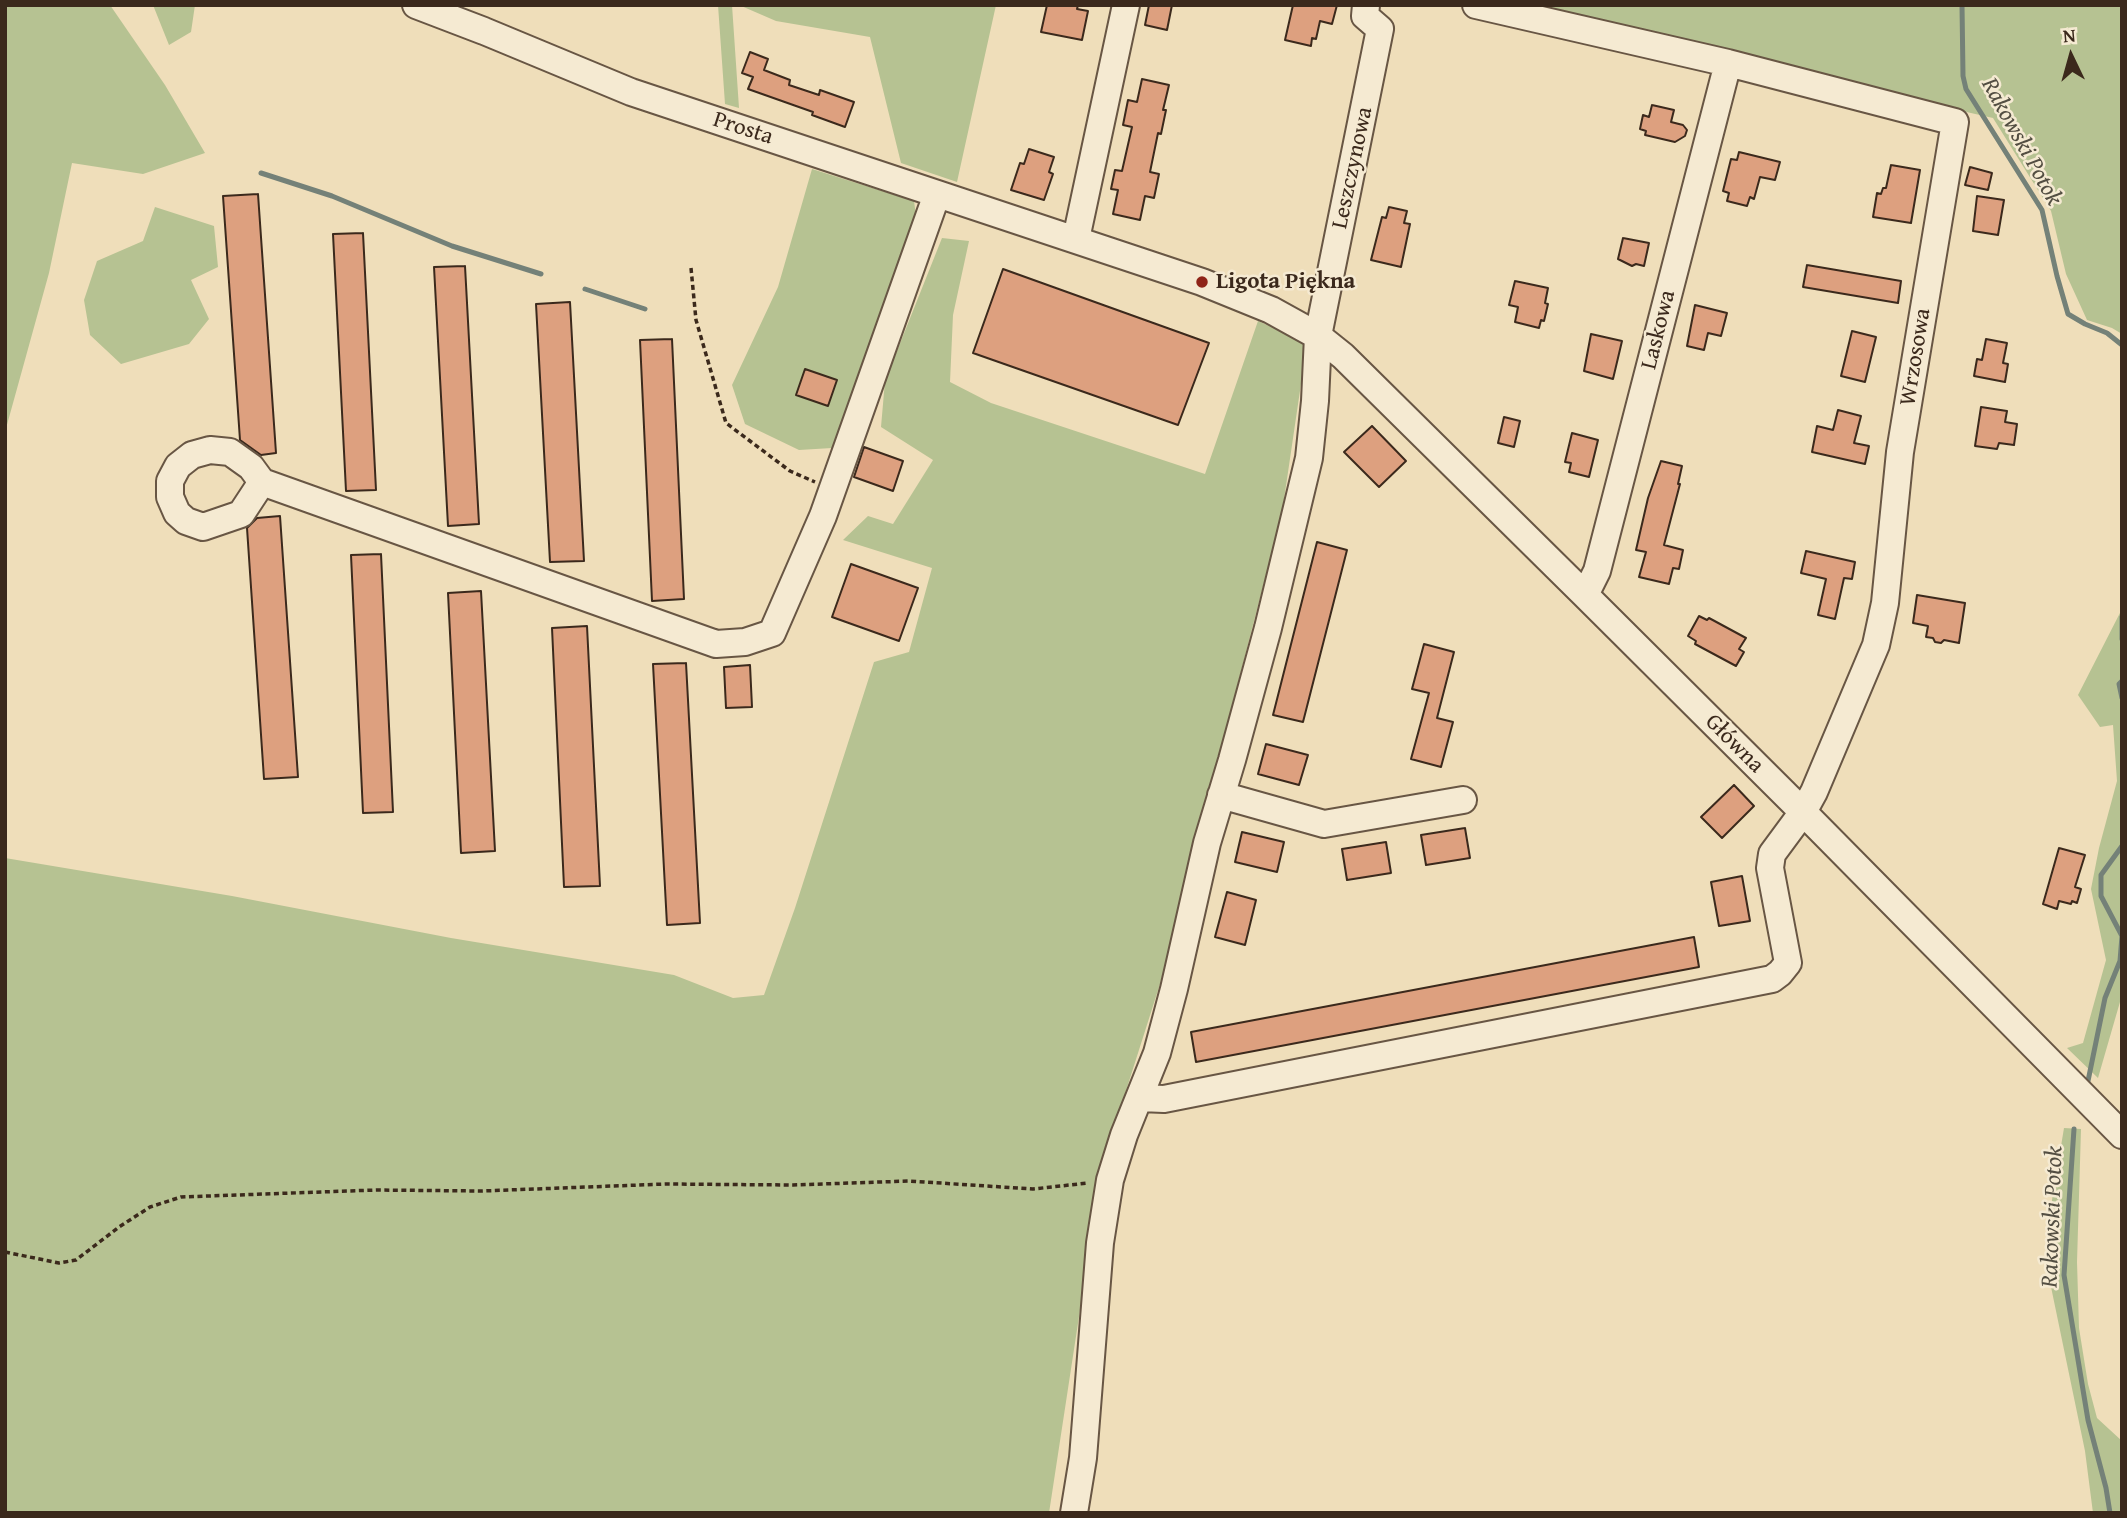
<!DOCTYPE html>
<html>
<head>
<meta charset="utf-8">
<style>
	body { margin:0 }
	#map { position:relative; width:2127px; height:1518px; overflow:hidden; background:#efdeba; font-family:"Gentium Book Plus",serif }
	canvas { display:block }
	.frame { position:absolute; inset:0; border:7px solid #3b291c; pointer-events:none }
	.north { position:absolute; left:2036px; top:21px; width:70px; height:70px; -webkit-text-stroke:5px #f5ead2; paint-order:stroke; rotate:355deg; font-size:19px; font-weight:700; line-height:28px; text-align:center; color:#3b291c }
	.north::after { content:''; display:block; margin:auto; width:24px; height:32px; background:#3b291c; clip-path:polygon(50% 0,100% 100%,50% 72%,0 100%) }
</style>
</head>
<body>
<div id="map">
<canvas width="2127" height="1518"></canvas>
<div class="frame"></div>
<div class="north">N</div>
</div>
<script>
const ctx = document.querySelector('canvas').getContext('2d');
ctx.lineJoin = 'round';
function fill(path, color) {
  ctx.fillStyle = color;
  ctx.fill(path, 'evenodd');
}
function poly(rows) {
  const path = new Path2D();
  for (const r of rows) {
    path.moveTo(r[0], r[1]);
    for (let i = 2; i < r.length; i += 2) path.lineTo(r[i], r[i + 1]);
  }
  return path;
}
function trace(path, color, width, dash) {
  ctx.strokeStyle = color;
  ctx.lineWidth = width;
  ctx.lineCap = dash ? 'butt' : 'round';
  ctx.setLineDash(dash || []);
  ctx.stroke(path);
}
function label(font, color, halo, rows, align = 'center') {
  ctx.font = font + ' "Gentium Book Plus",serif';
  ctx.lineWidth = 5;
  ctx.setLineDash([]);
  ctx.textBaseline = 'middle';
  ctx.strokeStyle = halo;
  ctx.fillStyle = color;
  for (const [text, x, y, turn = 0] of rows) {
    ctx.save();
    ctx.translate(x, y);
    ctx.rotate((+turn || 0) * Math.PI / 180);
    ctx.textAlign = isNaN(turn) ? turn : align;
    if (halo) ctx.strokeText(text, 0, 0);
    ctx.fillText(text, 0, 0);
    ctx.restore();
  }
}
fill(poly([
	[5,5,110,5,165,85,205,153,143,174,72,163,49,273,5,432,5,148,7,127,5,127],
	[153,5,195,5,191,32,169,45],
	[718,5,732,5,739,108,725,104],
	[739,5,996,5,957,182,901,163,870,37,776,21],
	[1494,5,2122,5,2122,334,2112,328,2087,320,2066,274,2051,211,1993,118],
	[812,169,914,201,917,223,832,448,799,450,745,424,732,385,778,287],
	[155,207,214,226,218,267,191,280,209,319,189,344,121,364,90,335,84,300,97,261,143,241],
	[942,238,969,241,953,315,950,382,991,403,1205,474,1258,321,1307,343,1282,513,1160,984,1102,1166,1049,1513,5,1513,5,858,232,896,451,938,674,975,733,998,764,995,795,908,874,662,909,652,932,568,843,540,868,516,893,524,933,460,881,427,885,381],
	[2122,609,2122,995,2098,1078,2067,1048,2083,1043,2106,960,2091,889,2099,848,2117,781,2113,725,2100,727,2078,695],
	[2064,1128,2081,1129,2077,1262,2079,1328,2088,1384,2097,1418,2122,1441,2122,1513,2093,1513,2085,1451,2050,1282,2048,1252,2052,1200]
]), '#b6c292');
trace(poly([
	[1962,5,1963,76,1966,89,2042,210,2057,276,2068,314,2085,324,2107,333,2122,345],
	[261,173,332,196,452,246,541,274],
	[585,289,645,309],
	[2122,617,2122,639],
	[2122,681,2119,684,2122,698],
	[2088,1081,2105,998,2120,961,2122,936,2101,896,2101,875,2122,846],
	[2074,1129,2064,1275,2088,1420,2106,1488,2110,1513]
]), '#748178', 5);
const building = poly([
	[1047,5,1078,5,1077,9,1088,11,1082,40,1041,32,1047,5],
	[1149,5,1172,5,1167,30,1145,25,1149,5],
	[1293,5,1337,5,1332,24,1320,21,1316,39,1312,38,1311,46,1285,40,1293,5],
	[750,52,768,59,764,70,790,80,789,85,819,95,820,90,854,102,845,127,812,115,813,112,748,89,753,77,742,73,750,52],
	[1142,79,1169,85,1163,110,1166,110,1161,134,1158,133,1150,172,1159,174,1154,198,1145,196,1140,220,1113,214,1118,190,1111,189,1115,170,1122,171,1132,127,1123,125,1128,100,1137,102,1142,79],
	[1652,105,1674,110,1671,122,1683,125,1687,130,1685,136,1675,142,1645,135,1646,131,1640,129,1643,115,1649,117,1652,105],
	[1029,149,1054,157,1049,172,1053,174,1044,200,1011,190,1020,163,1024,164,1029,149],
	[1739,152,1780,162,1775,180,1760,177,1754,199,1750,197,1747,206,1727,201,1729,193,1723,191,1731,159,1737,160,1739,152],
	[1891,165,1920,170,1911,223,1873,217,1877,193,1881,194,1883,188,1886,188,1891,165],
	[1970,167,1992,173,1988,190,1965,185,1970,167],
	[258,194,276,453,261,455,240,440,223,196,258,194],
	[1977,196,2004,200,1998,235,1973,231,1977,196],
	[1389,207,1407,211,1404,223,1410,224,1401,267,1371,260,1382,217,1386,218,1389,207],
	[363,233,376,490,346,491,333,234,363,233],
	[1623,238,1649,243,1644,266,1636,264,1632,266,1618,259,1623,238],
	[1807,265,1901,281,1898,303,1803,287,1807,265],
	[465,266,479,524,448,526,434,267,465,266],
	[1003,269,1209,343,1178,425,973,353,1003,269],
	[1515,281,1548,288,1545,303,1548,304,1544,321,1541,320,1539,328,1515,322,1518,307,1509,305,1515,281],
	[570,302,584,561,550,562,536,304,570,302],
	[1695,305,1727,313,1721,336,1708,333,1704,350,1687,346,1695,305],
	[1852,331,1876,337,1865,382,1841,376,1852,331],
	[1591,334,1622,341,1613,379,1584,371,1591,334],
	[672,339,684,599,652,601,640,340,672,339],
	[1986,339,2007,343,2003,363,2008,364,2005,382,1974,376,1977,359,1982,360,1986,339],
	[805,369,837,380,828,406,796,395,805,369],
	[1981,407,2007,411,2005,422,2017,424,2014,445,1999,443,1997,449,1975,446,1981,407],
	[1838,410,1861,416,1854,443,1869,446,1865,464,1812,452,1817,426,1833,430,1838,410],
	[1504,417,1520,421,1514,447,1498,443,1504,417],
	[1372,426,1406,461,1379,487,1344,452,1372,426],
	[1572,433,1598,440,1589,477,1569,472,1571,463,1565,462,1572,433],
	[864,447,903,461,893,491,854,477,864,447],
	[1661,461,1682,466,1678,484,1680,484,1664,545,1683,550,1679,569,1673,568,1669,584,1639,577,1646,552,1636,550,1648,498,1661,461],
	[280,516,298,777,264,779,247,528,257,518,280,516],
	[1317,542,1347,550,1303,722,1273,715,1317,542],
	[1806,551,1855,562,1852,579,1844,578,1835,619,1818,615,1826,579,1801,573,1806,551],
	[381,554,393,812,363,813,351,555,381,554],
	[851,564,918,588,899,641,832,617,851,564],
	[481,591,495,851,461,853,448,593,481,591],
	[1917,595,1965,603,1959,643,1944,640,1941,643,1935,642,1933,638,1926,637,1928,626,1913,623,1917,595],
	[1699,616,1707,620,1709,618,1746,638,1739,649,1744,652,1736,666,1695,644,1696,641,1688,636,1699,616],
	[587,626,600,886,564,887,552,628,587,626],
	[1424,644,1454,652,1437,718,1453,722,1441,767,1411,759,1429,693,1412,689,1424,644],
	[686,663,700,923,667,925,653,664,686,663],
	[750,665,752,707,726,708,724,667,750,665],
	[1266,744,1308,755,1299,785,1258,774,1266,744],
	[1734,785,1754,806,1722,838,1701,817,1734,785],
	[1465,828,1470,858,1426,865,1421,835,1465,828],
	[1242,832,1284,842,1277,872,1235,862,1242,832],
	[1386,842,1391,873,1347,880,1342,849,1386,842],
	[2059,848,2085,855,2075,887,2081,889,2077,903,2072,901,2071,904,2059,901,2057,909,2043,904,2059,848],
	[1742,876,1750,921,1719,926,1711,882,1742,876],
	[1227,892,1256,900,1245,945,1215,937,1227,892],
	[1694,937,1699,967,1196,1062,1191,1032,1694,937]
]);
fill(building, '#dda07f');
trace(building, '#3b291c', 2);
const minor = poly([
	[416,5,484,31,631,92,1202,282,1271,310,1318,336,1343,356,1585,595,1803,812,2122,1135],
	[1076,239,1126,5],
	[210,450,230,452,251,467,262,482,241,514,203,527,186,521,177,513,170,497,170,481,178,466,192,455,210,450],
	[262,482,716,644,745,642,772,633,823,516,937,194],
	[1585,595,1597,571,1728,63],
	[1221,795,1324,824,1463,800],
	[1140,1098,1164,1099,1772,979,1780,973,1788,963,1770,868,1772,854,1803,812,1814,792,1876,645,1885,603,1900,452,1955,122,1728,63,1476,5],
	[1074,1513,1083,1458,1100,1243,1110,1180,1124,1135,1157,1053,1174,989,1207,843,1232,760,1268,628,1309,458,1315,401,1318,336,1380,29,1365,16,1366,5]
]);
trace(minor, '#685644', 30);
trace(poly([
	[691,268,696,320,726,423,790,471,815,482],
	[5,1252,59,1263,76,1260,119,1227,150,1207,181,1197,376,1190,482,1191,666,1184,793,1185,909,1181,1033,1189,1088,1183]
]), '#3b291c', 3.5, [5, 3.5]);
trace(minor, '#f5ead2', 26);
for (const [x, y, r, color] of [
	[1202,282,7,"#8f2418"]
]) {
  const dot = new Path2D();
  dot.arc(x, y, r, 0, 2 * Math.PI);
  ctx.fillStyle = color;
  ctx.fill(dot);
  trace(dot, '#f5ead2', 2.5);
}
label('23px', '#3b291c', '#f5ead2', [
	["Prosta",743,129,18],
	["Leszczynowa",1353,168,-78],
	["Laskowa",1659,330,-76],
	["Wrzosowa",1916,357,-81],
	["Główna",1734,744,45]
]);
label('bold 23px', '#3b291c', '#f5ead2', [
	["Ligota Piękna",1216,282]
], 'left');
label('italic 24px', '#534e42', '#f5ead2', [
	["Rakowski Potok",2021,142,61],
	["Rakowski Potok",2053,1217,-88]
]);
</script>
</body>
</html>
